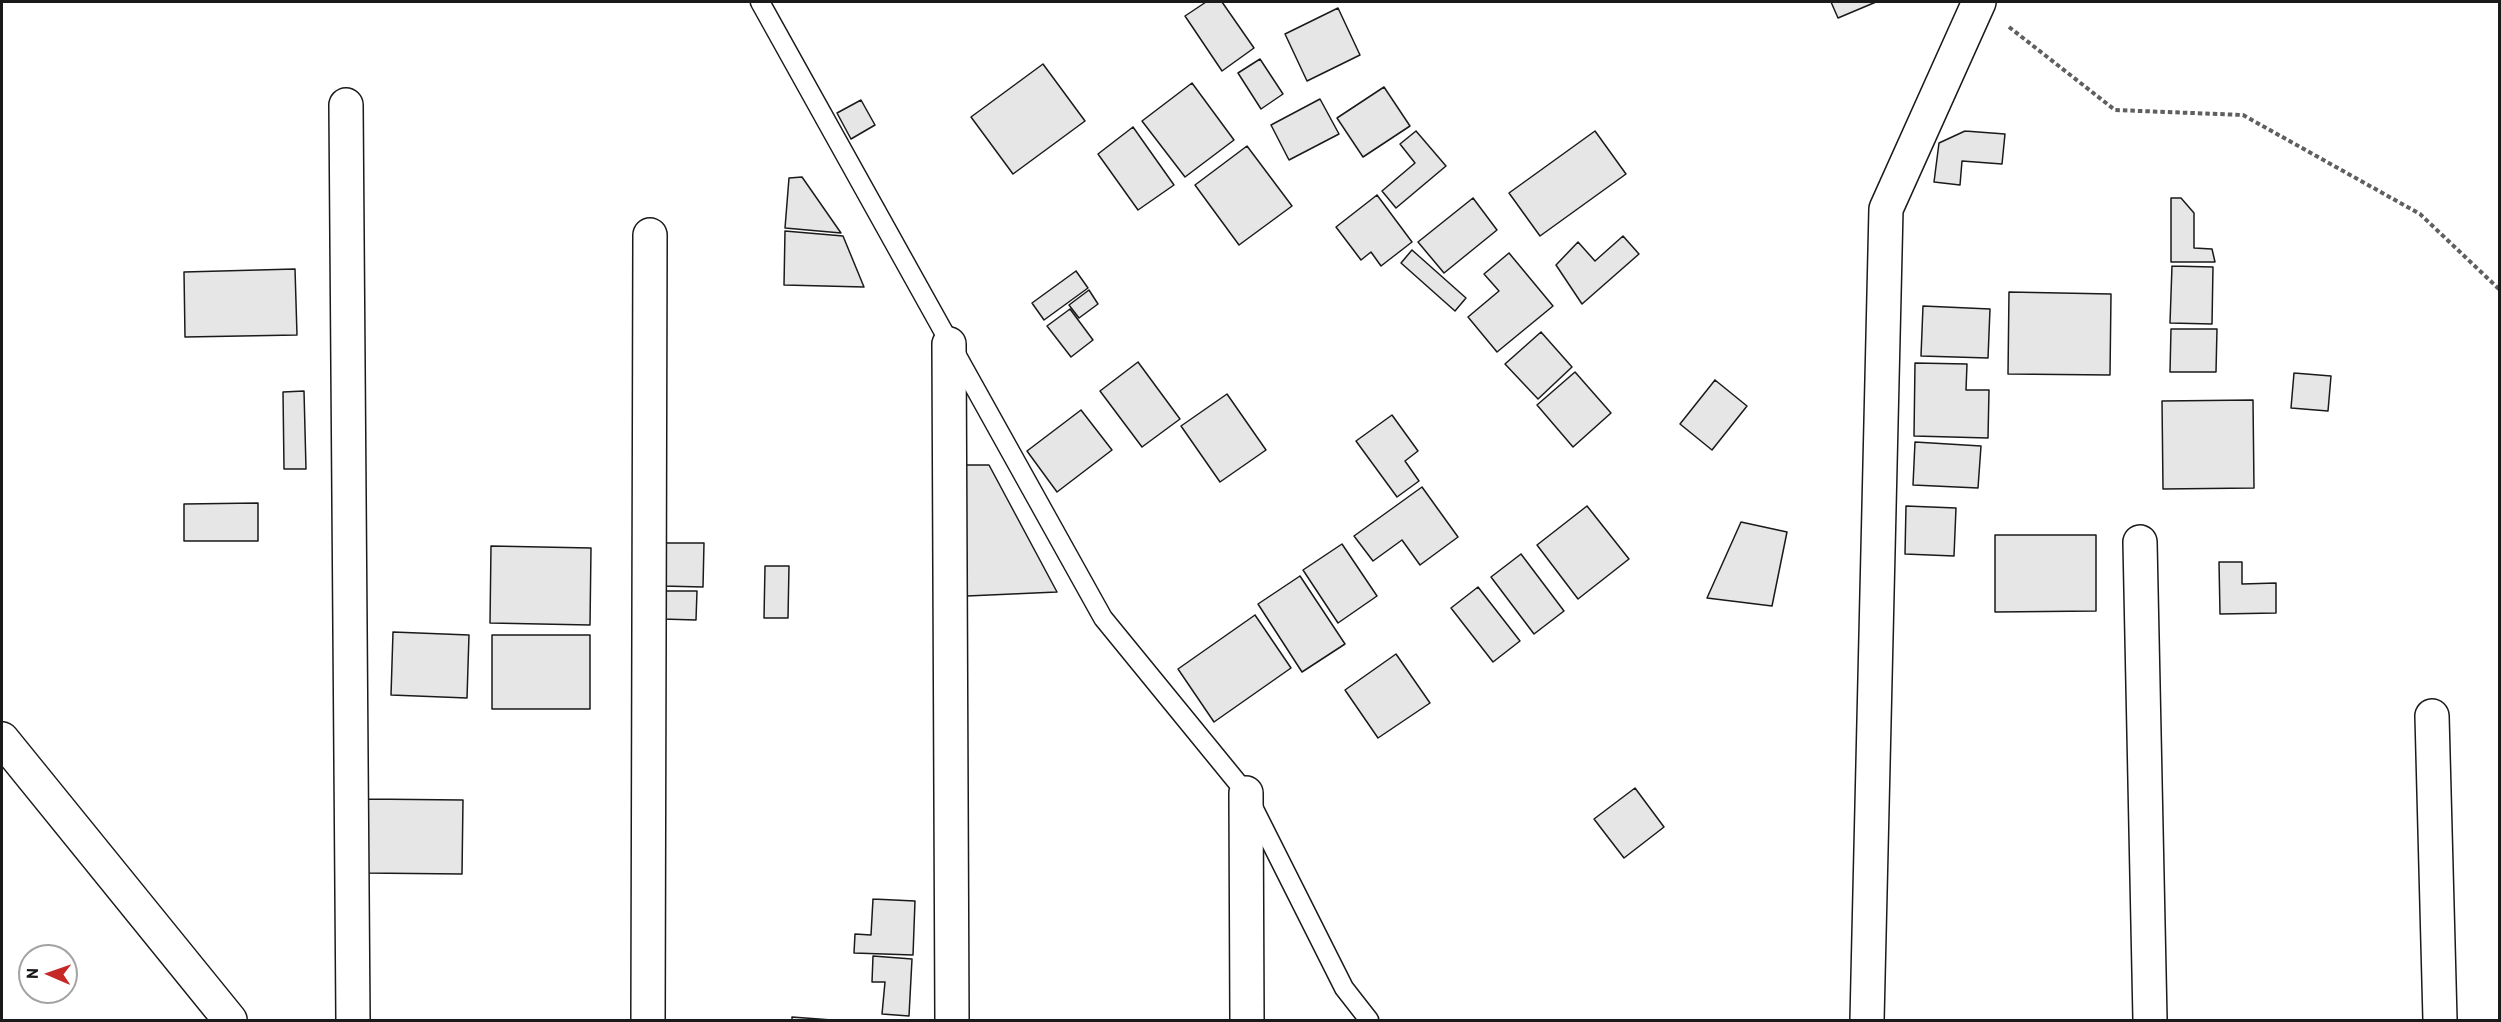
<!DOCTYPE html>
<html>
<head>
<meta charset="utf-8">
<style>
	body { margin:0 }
	#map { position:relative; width:2501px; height:1022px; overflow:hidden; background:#fff; font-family:Barlow,sans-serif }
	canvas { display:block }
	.frame { position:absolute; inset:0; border:3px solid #1a1a1a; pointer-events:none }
	.north { position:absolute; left:18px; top:944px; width:60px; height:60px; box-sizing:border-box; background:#fff; border:2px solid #a3a3a3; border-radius:50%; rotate:272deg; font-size:16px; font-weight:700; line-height:24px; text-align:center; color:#1a1a1a }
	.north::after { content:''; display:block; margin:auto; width:21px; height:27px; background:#c62828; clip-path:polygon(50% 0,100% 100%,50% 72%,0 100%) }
</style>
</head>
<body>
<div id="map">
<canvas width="2501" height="1022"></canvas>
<div class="frame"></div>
<div class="north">N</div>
</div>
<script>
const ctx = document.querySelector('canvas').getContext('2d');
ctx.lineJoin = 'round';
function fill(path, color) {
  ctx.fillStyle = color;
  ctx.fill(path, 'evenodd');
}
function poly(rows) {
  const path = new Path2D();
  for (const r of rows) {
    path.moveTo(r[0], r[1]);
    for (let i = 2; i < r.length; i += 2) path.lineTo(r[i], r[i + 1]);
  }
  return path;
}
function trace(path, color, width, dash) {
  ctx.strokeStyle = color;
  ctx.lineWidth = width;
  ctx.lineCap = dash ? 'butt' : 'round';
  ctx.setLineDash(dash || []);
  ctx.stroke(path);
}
const building = poly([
	[1206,2,1222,2,1254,48,1222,71,1185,16,1206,2],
	[1831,2,1876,2,1838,18,1831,2],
	[1338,8,1360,55,1307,81,1285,34,1338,8],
	[1260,59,1283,94,1261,109,1238,73,1260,59],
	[1043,64,1085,121,1013,174,971,117,1043,64],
	[1192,83,1234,140,1185,177,1142,121,1192,83],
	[1384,87,1410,126,1363,157,1337,118,1384,87],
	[1320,99,1339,134,1289,160,1271,125,1320,99],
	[861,100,875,125,851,139,837,113,861,100],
	[1133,127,1174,185,1138,210,1098,154,1133,127],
	[1416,131,1446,166,1396,208,1382,191,1415,163,1400,144,1416,131],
	[1595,131,1626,174,1540,236,1509,193,1595,131],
	[1965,131,2005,134,2002,164,1962,161,1960,185,1934,182,1939,143,1965,131],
	[1247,146,1292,206,1239,245,1195,185,1247,146],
	[802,177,841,233,785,228,789,178,802,177],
	[1377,195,1412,242,1381,266,1371,252,1361,260,1336,227,1377,195],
	[1473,198,1497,230,1444,273,1418,242,1473,198],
	[2171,198,2181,198,2194,213,2194,248,2212,249,2215,262,2171,262,2171,198],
	[785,231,843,236,864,287,784,285,785,231],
	[1623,236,1639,254,1582,304,1556,265,1578,242,1595,261,1623,236],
	[1412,250,1466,298,1455,311,1401,263,1412,250],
	[1509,253,1553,306,1497,352,1468,317,1499,291,1484,274,1509,253],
	[2172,266,2213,267,2212,324,2170,323,2172,266],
	[295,269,297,335,185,337,184,272,295,269],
	[1076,271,1088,288,1044,320,1032,303,1076,271],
	[1089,290,1098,304,1079,318,1069,305,1089,290],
	[2009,292,2111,294,2110,375,2008,374,2009,292],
	[1923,306,1990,309,1988,358,1921,356,1923,306],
	[1070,309,1093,340,1071,357,1047,326,1070,309],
	[2171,329,2217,329,2216,372,2170,372,2171,329],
	[1541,332,1572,367,1538,399,1505,364,1541,332],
	[1138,362,1180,419,1142,447,1100,391,1138,362],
	[1915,363,1967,364,1966,390,1989,390,1988,438,1914,436,1915,363],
	[1575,372,1611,413,1573,447,1537,405,1575,372],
	[2294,373,2331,376,2328,411,2291,408,2294,373],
	[1715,380,1747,406,1712,450,1680,424,1715,380],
	[304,391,306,469,284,469,283,392,304,391],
	[1227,394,1266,450,1220,482,1181,426,1227,394],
	[2253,400,2254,488,2163,489,2162,401,2253,400],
	[1081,410,1112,450,1057,492,1027,451,1081,410],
	[1392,415,1418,451,1405,461,1419,481,1397,497,1356,441,1392,415],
	[1915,442,1981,446,1978,488,1913,485,1915,442],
	[965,465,989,465,1057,592,967,596,965,465],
	[1422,487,1458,537,1420,565,1402,540,1373,561,1354,536,1422,487],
	[258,503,258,541,184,541,184,504,258,503],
	[1587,506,1629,559,1578,599,1537,545,1587,506],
	[1906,506,1956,508,1954,556,1905,554,1906,506],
	[1741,522,1787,532,1772,606,1707,598,1741,522],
	[1995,535,2096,535,2096,611,1995,612,1995,535],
	[662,543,704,543,703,587,662,586,662,543],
	[1342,544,1377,596,1338,623,1303,570,1342,544],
	[491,546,591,548,590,625,490,623,491,546],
	[1521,554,1564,611,1534,634,1491,577,1521,554],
	[2219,562,2242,562,2242,584,2276,583,2276,613,2220,614,2219,562],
	[765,566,789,566,788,618,764,618,765,566],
	[1300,576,1345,644,1302,672,1258,604,1300,576],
	[1478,587,1520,641,1493,662,1451,608,1478,587],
	[662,591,697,591,696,620,662,619,662,591],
	[1255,615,1291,668,1214,722,1178,669,1255,615],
	[393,632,469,635,467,698,391,695,393,632],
	[492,635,590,635,590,709,492,709,492,635],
	[1396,654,1430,703,1378,738,1345,690,1396,654],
	[1635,788,1664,827,1624,858,1594,819,1635,788],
	[365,799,463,800,462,874,364,873,365,799],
	[873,899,915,901,913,955,854,953,855,934,871,935,873,899],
	[873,956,912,959,909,1016,882,1014,885,982,872,982,873,956],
	[792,1017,832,1020,792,1020,792,1017]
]);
fill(building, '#e6e6e6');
trace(building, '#1a1a1a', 1.5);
const service = poly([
	[760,2,1103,618,1246,793,1344,988,1369,1020]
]);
const minor = poly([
	[346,105,353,1020],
	[949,344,952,1020],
	[2140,542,2150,1020],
	[2432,716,2440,1020],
	[2,739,230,1020],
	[1246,793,1247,1020],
	[648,1020,650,235],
	[1867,1020,1886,209,1979,2]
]);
trace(service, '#1a1a1a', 21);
trace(minor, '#1a1a1a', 36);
trace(poly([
	[2009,27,2115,110,2243,115,2420,214,2500,290]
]), '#5f5f5f', 4, [4.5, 3]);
trace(service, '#fff', 18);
trace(minor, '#fff', 33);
</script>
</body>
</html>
